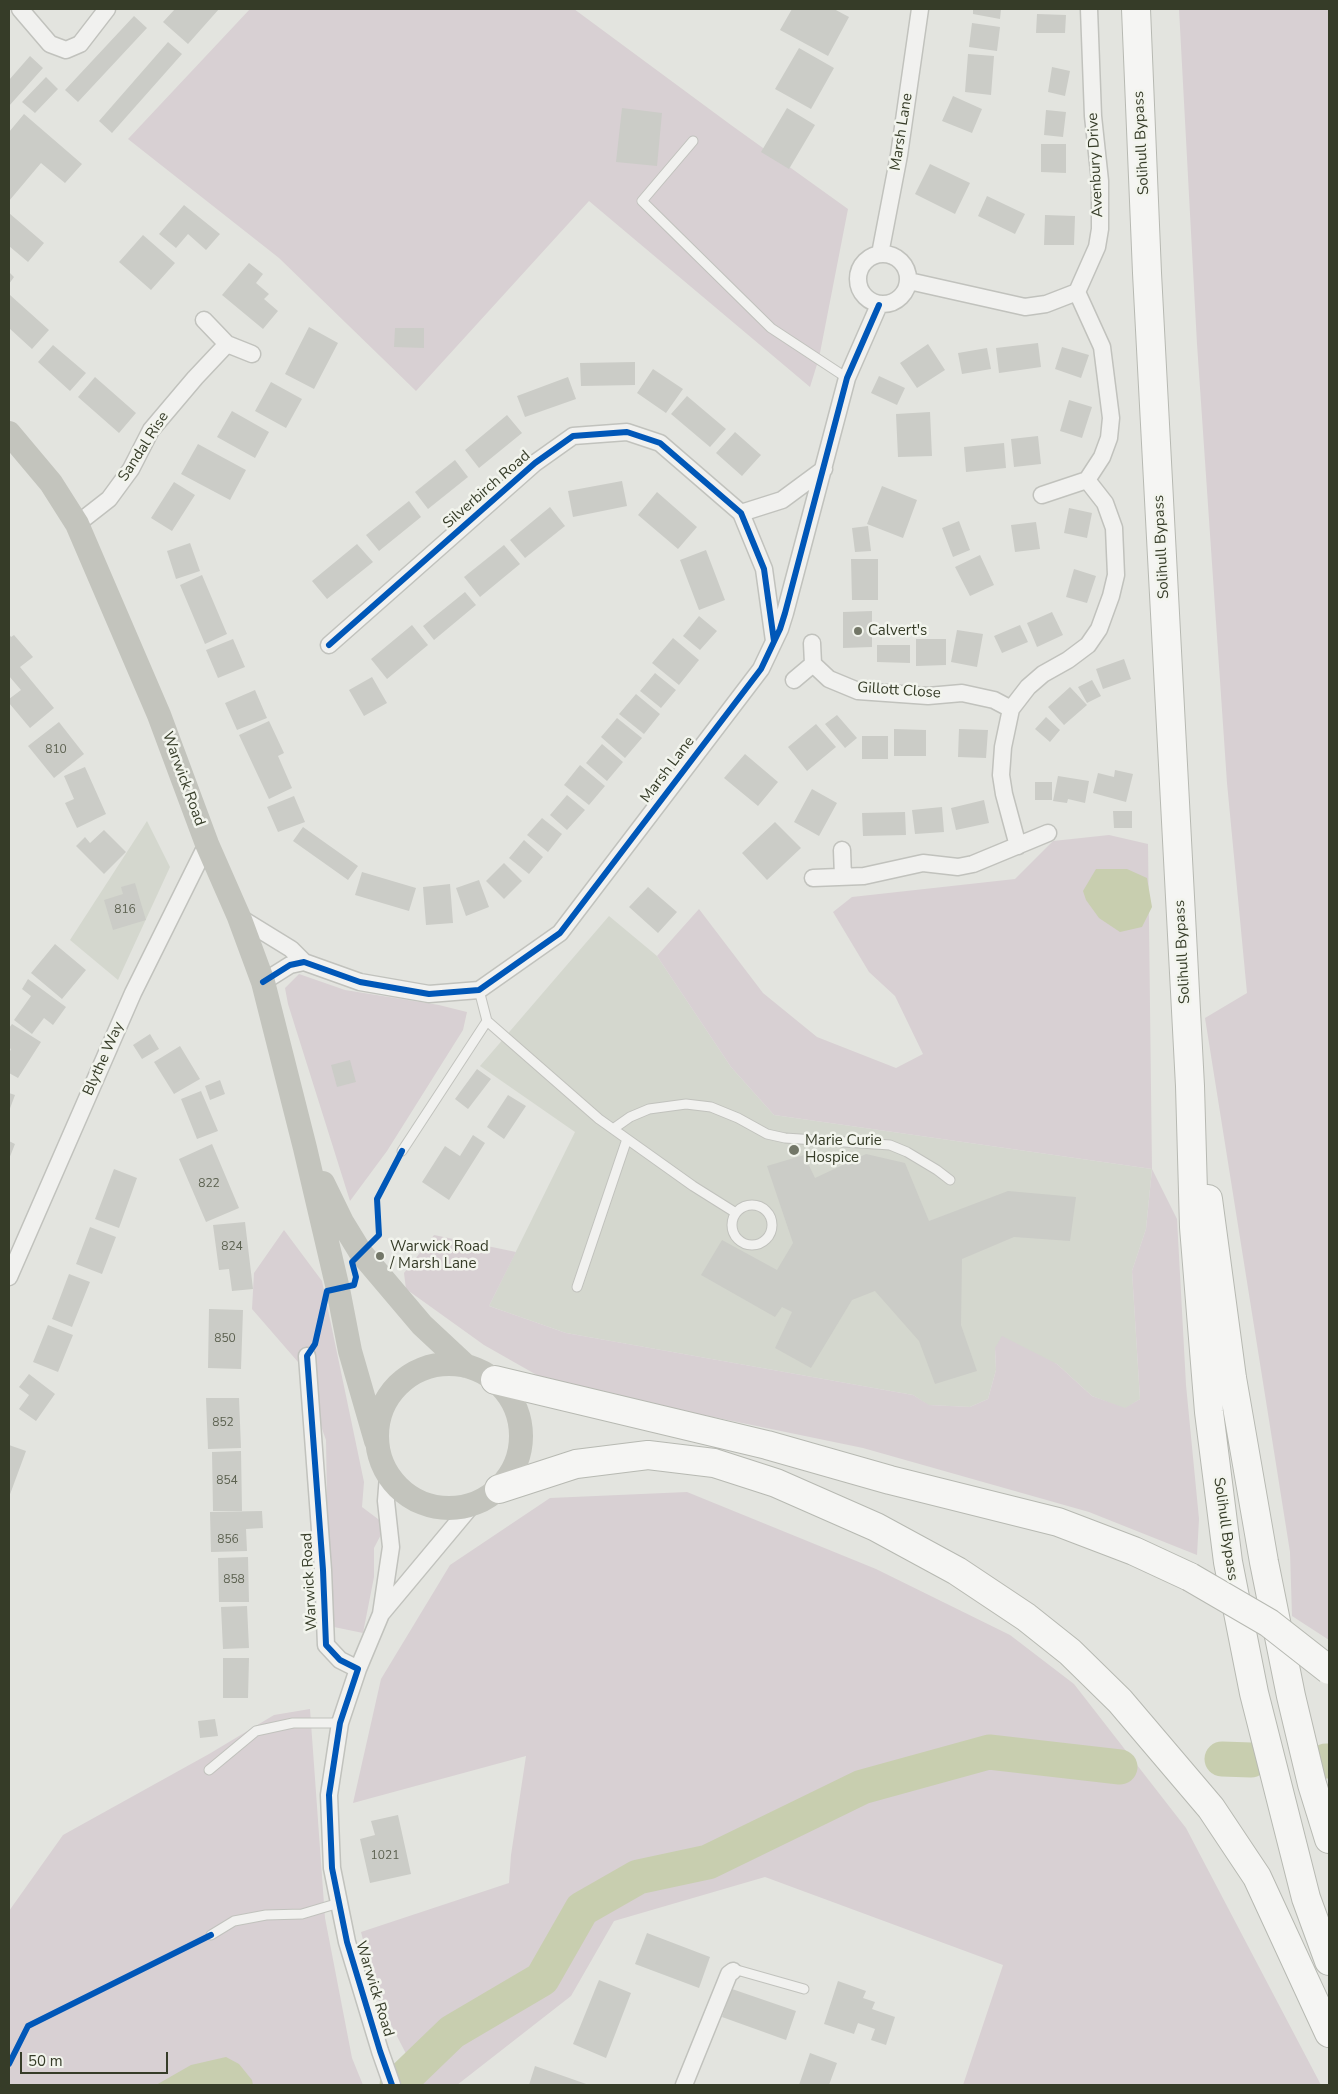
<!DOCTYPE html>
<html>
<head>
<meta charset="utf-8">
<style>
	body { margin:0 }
	#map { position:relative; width:1338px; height:2094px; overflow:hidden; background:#e3e4df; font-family:"Nunito Sans",sans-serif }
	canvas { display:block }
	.frame { position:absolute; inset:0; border:10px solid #363c28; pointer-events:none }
	.scale { position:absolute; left:20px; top:2052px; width:148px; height:22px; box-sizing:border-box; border:2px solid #363c28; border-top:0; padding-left:6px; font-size:15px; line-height:18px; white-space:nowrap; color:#363c28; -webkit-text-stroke:4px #f2f4ed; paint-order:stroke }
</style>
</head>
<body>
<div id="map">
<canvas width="1338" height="2094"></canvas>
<div class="frame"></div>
<div class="scale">50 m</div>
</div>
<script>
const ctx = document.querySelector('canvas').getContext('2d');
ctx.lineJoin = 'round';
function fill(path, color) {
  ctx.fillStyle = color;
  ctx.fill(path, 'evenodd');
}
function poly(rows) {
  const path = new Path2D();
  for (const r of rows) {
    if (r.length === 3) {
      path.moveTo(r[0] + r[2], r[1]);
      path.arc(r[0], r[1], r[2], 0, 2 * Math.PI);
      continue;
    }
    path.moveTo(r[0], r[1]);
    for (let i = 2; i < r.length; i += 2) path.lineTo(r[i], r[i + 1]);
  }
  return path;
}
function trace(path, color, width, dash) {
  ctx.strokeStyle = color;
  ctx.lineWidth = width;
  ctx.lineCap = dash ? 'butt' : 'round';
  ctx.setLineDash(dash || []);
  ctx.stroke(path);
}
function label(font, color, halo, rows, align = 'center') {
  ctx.font = font + ' "Nunito Sans",sans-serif';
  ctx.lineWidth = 5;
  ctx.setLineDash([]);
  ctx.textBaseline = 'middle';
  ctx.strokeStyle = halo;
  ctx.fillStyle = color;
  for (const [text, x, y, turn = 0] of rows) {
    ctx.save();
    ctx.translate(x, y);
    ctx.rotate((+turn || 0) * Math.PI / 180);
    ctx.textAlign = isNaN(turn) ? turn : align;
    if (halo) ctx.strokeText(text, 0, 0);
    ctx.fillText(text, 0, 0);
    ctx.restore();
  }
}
fill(poly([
	[147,821,170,867,118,980,70,940],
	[609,916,657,956,731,1067,774,1115,1152,1169,1146,1229,1132,1271,1140,1399,1125,1409,1092,1396,1057,1364,995,1348,996,1370,988,1399,970,1407,928,1405,913,1395,566,1333,489,1306,575,1132,480,1066]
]), '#d4d7ce');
fill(poly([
	[250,9,574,9,731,125,848,209,819,358,810,387,589,201,416,391,279,258,128,139],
	[1179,9,1329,9,1329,1640,1292,1616,1290,1552,1205,1018,1247,993,1227,783,1197,344],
	[1109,835,1148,844,1152,1169,1177,1219,1186,1385,1199,1519,1197,1555,1089,1512,863,1448,650,1404,542,1378,484,1345,406,1289,404,1273,434,1235,516,1252,489,1306,566,1333,913,1395,929,1405,970,1407,988,1399,996,1370,995,1348,1002,1336,1057,1364,1092,1396,1125,1408,1140,1399,1132,1271,1146,1229,1152,1169,774,1115,731,1067,657,956,699,909,763,993,817,1037,896,1068,923,1054,895,996,869,972,833,912,852,897,1015,879,1053,841],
	[299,974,345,990,439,1005,467,1012,463,1030,387,1151,350,1201,288,1004,285,988],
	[284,1230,322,1281,364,1482,362,1507,386,1525,374,1548,374,1577,363,1633,329,1626,326,1440,298,1362,252,1309,254,1273],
	[687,1492,876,1569,1010,1635,1074,1684,1186,1828,1321,2085,963,2085,1003,1965,765,1877,614,1921,571,1996,457,2085,422,2085,379,2001,361,1932,509,1883,511,1855,526,1756,353,1803,381,1679,450,1565,550,1498],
	[310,1709,325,1918,352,2058,363,2085,9,2085,9,1911,63,1835,209,1754,274,1715]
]), '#d8d0d3');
fill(poly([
	[1096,869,1127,869,1147,878,1152,907,1142,927,1120,932,1099,918,1086,900,1083,891],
	[226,2057,239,2064,252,2080,253,2085,156,2085,191,2065]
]), '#c8ceaf');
trace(poly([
	[1222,1759,1251,1760],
	[1326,1761,1329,1761],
	[397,2085,452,2032,542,1979,582,1909,638,1877,708,1862,862,1787,989,1752,1120,1767]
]), '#c8ceaf', 35);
fill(poly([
	[175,9,219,9,188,44,163,22],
	[792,9,834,9,849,17,828,56,780,30],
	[973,9,1001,9,1000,19,973,14],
	[1037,14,1066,15,1065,33,1036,33],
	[134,16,147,28,78,102,65,90],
	[972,23,1000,27,997,51,969,47],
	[168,42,182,54,112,133,99,121],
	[799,48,834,68,811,109,775,89],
	[968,54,994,56,991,95,965,92],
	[30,56,43,68,9,106,9,80],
	[1052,67,1070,71,1065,96,1048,92],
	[46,77,58,89,35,113,22,102],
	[953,96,982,109,972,133,942,121],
	[622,108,662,113,657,166,616,162],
	[787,108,815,125,789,169,761,152],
	[1046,110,1066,112,1063,137,1044,135],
	[24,114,82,164,65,183,41,163,9,201,9,132],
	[1041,144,1066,144,1066,173,1041,172],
	[930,164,970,183,955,214,915,194],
	[987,196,1025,214,1015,234,978,216],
	[184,205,220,234,206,250,188,234,176,248,159,234],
	[9,213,44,243,28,262,9,246],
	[1045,215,1075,216,1074,245,1044,245],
	[143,235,175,263,151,290,119,262],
	[249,263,263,274,256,283,269,294,264,299,278,311,263,329,222,295],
	[9,272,14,277,9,284],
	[10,295,49,330,32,349,9,328],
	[309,327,338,343,314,389,285,374],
	[395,328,424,328,424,348,394,347],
	[1038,343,1041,367,999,373,996,348],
	[928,344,945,370,917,388,900,363],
	[53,345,86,373,70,391,38,362],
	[1062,347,1089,355,1081,378,1055,369],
	[987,348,991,369,962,374,958,353],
	[635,362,635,385,581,386,580,363],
	[653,369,683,389,666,413,637,393],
	[879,376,905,388,897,405,871,393],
	[95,377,136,413,119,433,78,397],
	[568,377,576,399,525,417,517,396],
	[271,382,302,399,286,428,255,411],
	[687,396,726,429,710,447,671,414],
	[1069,400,1092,407,1082,438,1060,431],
	[232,411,269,432,255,458,217,437],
	[930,412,932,456,898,457,896,414],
	[507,415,522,433,479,468,465,450],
	[735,432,761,455,742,476,716,453],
	[1038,436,1041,464,1014,467,1011,439],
	[1004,443,1006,468,966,472,964,447],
	[198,444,246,470,230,500,181,474],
	[455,460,468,477,428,509,415,492],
	[622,481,627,506,573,517,568,491],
	[174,482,195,495,172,531,151,518],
	[882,486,917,500,903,538,867,524],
	[657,492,697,527,678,549,638,515],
	[409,501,421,517,379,551,366,535],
	[550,507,565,526,525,558,510,540],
	[1069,508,1092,513,1087,538,1064,533],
	[959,521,970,550,953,557,942,528],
	[1036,522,1040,549,1015,552,1011,525],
	[868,526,871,551,855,552,852,528],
	[190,543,200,571,176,579,167,551],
	[357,544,373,562,327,599,312,581],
	[504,545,520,564,480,597,464,577],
	[706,550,725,600,699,610,680,560],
	[980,555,994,585,970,596,955,567],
	[851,559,878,559,878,600,852,600],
	[1074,569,1096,576,1087,603,1066,597],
	[202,575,227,634,205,644,180,585],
	[465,592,476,605,434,640,423,626],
	[872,611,872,647,843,648,843,612],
	[1052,612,1063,635,1037,647,1027,623],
	[699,616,717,631,700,650,683,636],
	[412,625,428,645,387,679,371,659],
	[1020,625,1028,642,1002,653,994,636],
	[957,630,983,634,977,667,951,662],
	[9,634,11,637,14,635,33,657,20,667,54,708,30,728,9,703,9,699,21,690,9,676],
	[673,638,699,660,679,685,652,663],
	[233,639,245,667,218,678,206,650],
	[916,639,946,639,946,665,916,666],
	[877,645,910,645,910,663,877,662],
	[1124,659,1131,679,1103,689,1096,669],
	[655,673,676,690,661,708,640,691],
	[372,677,387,703,364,716,349,690],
	[1092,680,1101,696,1087,703,1078,687],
	[1070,687,1087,705,1064,725,1048,707],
	[255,690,267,718,237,730,225,703],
	[636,694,660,714,644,734,619,714],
	[837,715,857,738,845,748,825,724],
	[1046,717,1060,730,1050,742,1035,729],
	[617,718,642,738,625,758,601,737],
	[269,721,284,753,278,756,292,788,269,799,239,735],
	[59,722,84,754,54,778,28,746],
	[816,724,836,747,807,771,788,747],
	[894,729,926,730,926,756,894,756],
	[959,729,988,730,986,758,958,757],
	[862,736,888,736,888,759,862,759],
	[602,744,623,762,607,781,586,763],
	[745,754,778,782,758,806,724,778],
	[580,765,605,786,589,805,564,785],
	[85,767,106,814,77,828,65,803,74,799,64,776],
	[1115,770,1133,774,1126,802,1093,793,1098,773,1114,777],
	[1058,776,1089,781,1085,803,1068,799,1067,803,1053,801],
	[1035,782,1052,782,1052,800,1035,800],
	[812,789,837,803,819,836,794,822],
	[567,795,585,810,567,830,550,815],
	[294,796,305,822,278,832,267,807],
	[984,800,989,823,956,830,951,808],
	[942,807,944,832,915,834,912,810],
	[1113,811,1132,811,1132,828,1114,828],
	[905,812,906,835,863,836,862,813],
	[542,818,562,834,548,852,527,835],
	[775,822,801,848,767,880,742,853],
	[303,827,358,866,348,880,293,841],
	[104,830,126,852,104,874,76,846,85,837,90,843],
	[524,840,543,857,529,874,509,858],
	[504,863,522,881,504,899,486,881],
	[362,872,416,888,409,911,355,895],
	[479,880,489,907,466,916,456,888],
	[135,883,146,920,113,930,104,900,123,894,121,887],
	[450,884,453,923,426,925,423,887],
	[648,887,677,912,658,933,629,907],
	[55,944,86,970,62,999,31,973],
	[28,979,66,1007,53,1025,44,1018,32,1034,14,1020,31,996,22,989],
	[12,1024,41,1042,18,1078,9,1073,9,1053,11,1049,9,1048,9,1028],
	[150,1034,159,1049,142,1059,133,1045],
	[180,1046,200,1079,174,1094,154,1062],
	[350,1060,356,1082,337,1087,331,1065],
	[477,1069,491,1079,468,1109,455,1099],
	[220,1080,225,1094,210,1100,205,1086],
	[201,1091,218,1131,197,1139,181,1099],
	[9,1093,15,1095,9,1111],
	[508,1095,526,1106,504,1139,487,1127],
	[473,1135,485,1143,449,1200,422,1182,445,1146,460,1156],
	[9,1141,15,1144,9,1159],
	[212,1144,239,1208,206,1222,179,1159],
	[866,1154,905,1163,929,1221,1008,1191,1076,1197,1070,1241,1014,1237,962,1259,961,1325,977,1371,935,1384,919,1341,875,1291,852,1300,811,1368,775,1348,792,1312,782,1307,775,1317,701,1275,722,1240,777,1270,793,1243,767,1166,804,1155,815,1178],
	[114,1169,137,1178,119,1228,95,1219],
	[245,1222,253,1289,232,1291,229,1269,219,1270,213,1225],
	[90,1227,116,1237,102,1274,76,1264],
	[69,1274,90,1282,72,1327,52,1319],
	[209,1309,243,1310,241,1369,208,1368],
	[48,1325,73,1335,58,1372,33,1362],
	[29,1374,55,1394,36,1421,19,1409,29,1395,19,1387],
	[206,1398,239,1398,241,1448,208,1449],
	[9,1445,26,1451,9,1497],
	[241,1451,242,1511,213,1511,212,1452],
	[262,1511,263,1528,246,1529,247,1551,211,1552,210,1512],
	[248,1557,249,1602,219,1602,218,1558],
	[247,1606,249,1648,223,1649,221,1607],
	[223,1658,249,1658,248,1698,223,1698],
	[215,1719,218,1736,200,1738,198,1721],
	[398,1815,411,1874,370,1883,360,1839,375,1835,371,1821],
	[647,1933,710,1957,699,1988,635,1964],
	[599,1980,631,1993,606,2058,573,2044],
	[838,1981,866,1991,863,1998,875,2002,872,2009,895,2017,886,2045,871,2040,875,2029,858,2023,854,2034,824,2024],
	[732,1989,796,2011,786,2040,722,2017],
	[810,2053,837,2063,829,2085,799,2085],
	[535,2066,589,2085,529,2085]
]), '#cbccc7');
const service = poly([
	[693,141,642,201,771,328,847,378],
	[487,1021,599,1119,693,1186,736,1213],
	[613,1129,630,1117,649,1109,686,1104,711,1107,738,1118,767,1134,785,1138,890,1145,907,1152,937,1170,950,1180],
	[402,1151,487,1021,479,990],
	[752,1225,20],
	[577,1287,627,1139],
	[209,1770,256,1731,293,1723,340,1723],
	[211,1935,234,1921,266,1915,302,1914,339,1903],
	[733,1971,737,1970,804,1989]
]);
const minor = poly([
	[20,9,50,44,66,50,80,44,107,9],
	[880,254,899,155,920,9],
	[883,279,25],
	[909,281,1025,307,1046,304,1077,292,1097,247,1100,229,1100,181,1093,116,1089,9],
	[204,320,227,344,252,354],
	[1042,495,1087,480],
	[741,513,782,500,824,469],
	[77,524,109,499,131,469,151,430,195,378,227,344],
	[812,643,813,664,829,679,858,691,928,696,962,693,994,700,1011,709],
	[329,645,535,463,573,436,627,432,660,443,741,513,764,569,774,641],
	[794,680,813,664],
	[1018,846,1004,794,1001,775,1003,747,1011,709,1028,687,1043,674,1068,660,1088,645,1099,629,1111,596,1116,575,1114,528,1105,503,1087,480,1102,457,1109,438,1111,418,1102,347,1077,292],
	[842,850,843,877],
	[813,878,864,876,923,863,958,867,973,864,1048,833],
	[239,917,291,949,304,962],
	[263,982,290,965,304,962,360,982,429,994,479,990,560,933,761,669,780,629,785,613,847,378,879,305],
	[9,1277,133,993,207,844],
	[307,1356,323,1570,326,1645,340,1660,358,1669],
	[388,1476,386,1501,391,1547,381,1614,358,1669,340,1723,329,1795,332,1868,347,1942,380,2051,392,2085],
	[381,1614,472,1505],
	[684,2085,729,1974,733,1971]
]);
const trunk = poly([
	[1136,9,1147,273,1190,1086,1194,1227,1209,1412,1228,1562,1254,1693,1306,1898,1329,1961],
	[1208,1199,1232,1378,1264,1562,1291,1696,1312,1784,1329,1839],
	[495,1380,767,1445,890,1480,1058,1522,1134,1551,1190,1577],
	[499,1489,576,1464,648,1455,714,1463,776,1483,876,1527,957,1571,1026,1617,1070,1652,1120,1701,1211,1808,1257,1877,1329,2033]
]);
trace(service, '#c1c2bd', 11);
trace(minor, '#c1c2bd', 19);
trace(trunk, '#b7b9b2', 30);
trace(service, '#f1f1ef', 9);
trace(minor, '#f1f1ef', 16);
trace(poly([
	[9,433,51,483,77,524,159,715,207,844,239,917,263,982,305,1148,338,1289,350,1351,376,1441],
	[323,1183,342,1222,361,1253,422,1325,466,1366],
	[449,1436,72]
]), '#c3c4bd', 24);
trace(trunk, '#f5f5f3', 28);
const trunkBridge = poly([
	[1190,1577,1269,1623,1329,1670]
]);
trace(trunkBridge, '#b7b9b2', 30, []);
trace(trunkBridge, '#f5f5f3', 28);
trace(poly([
	[329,645,535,463,573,436,627,432,660,443,741,513,764,569,774,641],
	[263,982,290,965,304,962,360,982,429,994,479,990,560,933,761,669,780,629,785,613,847,378,879,305],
	[9,2064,28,2026,211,1935],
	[392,2085,380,2051,347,1942,332,1868,329,1795,340,1723,358,1669,340,1660,326,1645,323,1570,307,1356,315,1344,327,1291,354,1285,356,1277,352,1262,379,1235,377,1199,402,1151]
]), '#0057b8', 6);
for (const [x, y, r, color] of [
	[858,631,5,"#737768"],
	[794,1150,6,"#737768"],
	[380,1256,5,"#737768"]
]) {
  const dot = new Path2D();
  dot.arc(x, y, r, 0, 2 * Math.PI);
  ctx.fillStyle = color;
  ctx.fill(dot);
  trace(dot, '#f2f4ed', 2);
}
label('12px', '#5c6150', null, [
	["810",56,750],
	["816",125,910],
	["822",209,1184],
	["824",232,1247],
	["850",225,1339],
	["852",223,1423],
	["854",227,1481],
	["856",228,1540],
	["858",234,1580],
	["1021",385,1856]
]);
label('15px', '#363c28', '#f2f4ed', [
	["Marsh Lane",902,132,-81],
	["Solihull Bypass",1142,143,-93],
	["Avenbury Drive",1096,165,-93],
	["Sandal Rise",144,447,-57],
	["Silverbirch Road",487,490,-41],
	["Solihull Bypass",1162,547,-93],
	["Gillott Close",899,691,4],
	["Marsh Lane",668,770,-53],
	["Warwick Road",183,779,70],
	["Solihull Bypass",1183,952,-93],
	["Blythe Way",104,1059,-66],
	["Solihull Bypass",1225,1529,82],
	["Warwick Road",310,1582,-93],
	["Warwick Road",374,1989,73]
]);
label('15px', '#363c28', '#f2f4ed', [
	["Calvert's",868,631],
	["Marie Curie",805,1141],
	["Hospice",805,1158],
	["Warwick Road",390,1247],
	["/ Marsh Lane",390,1264]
], 'left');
</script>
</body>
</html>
